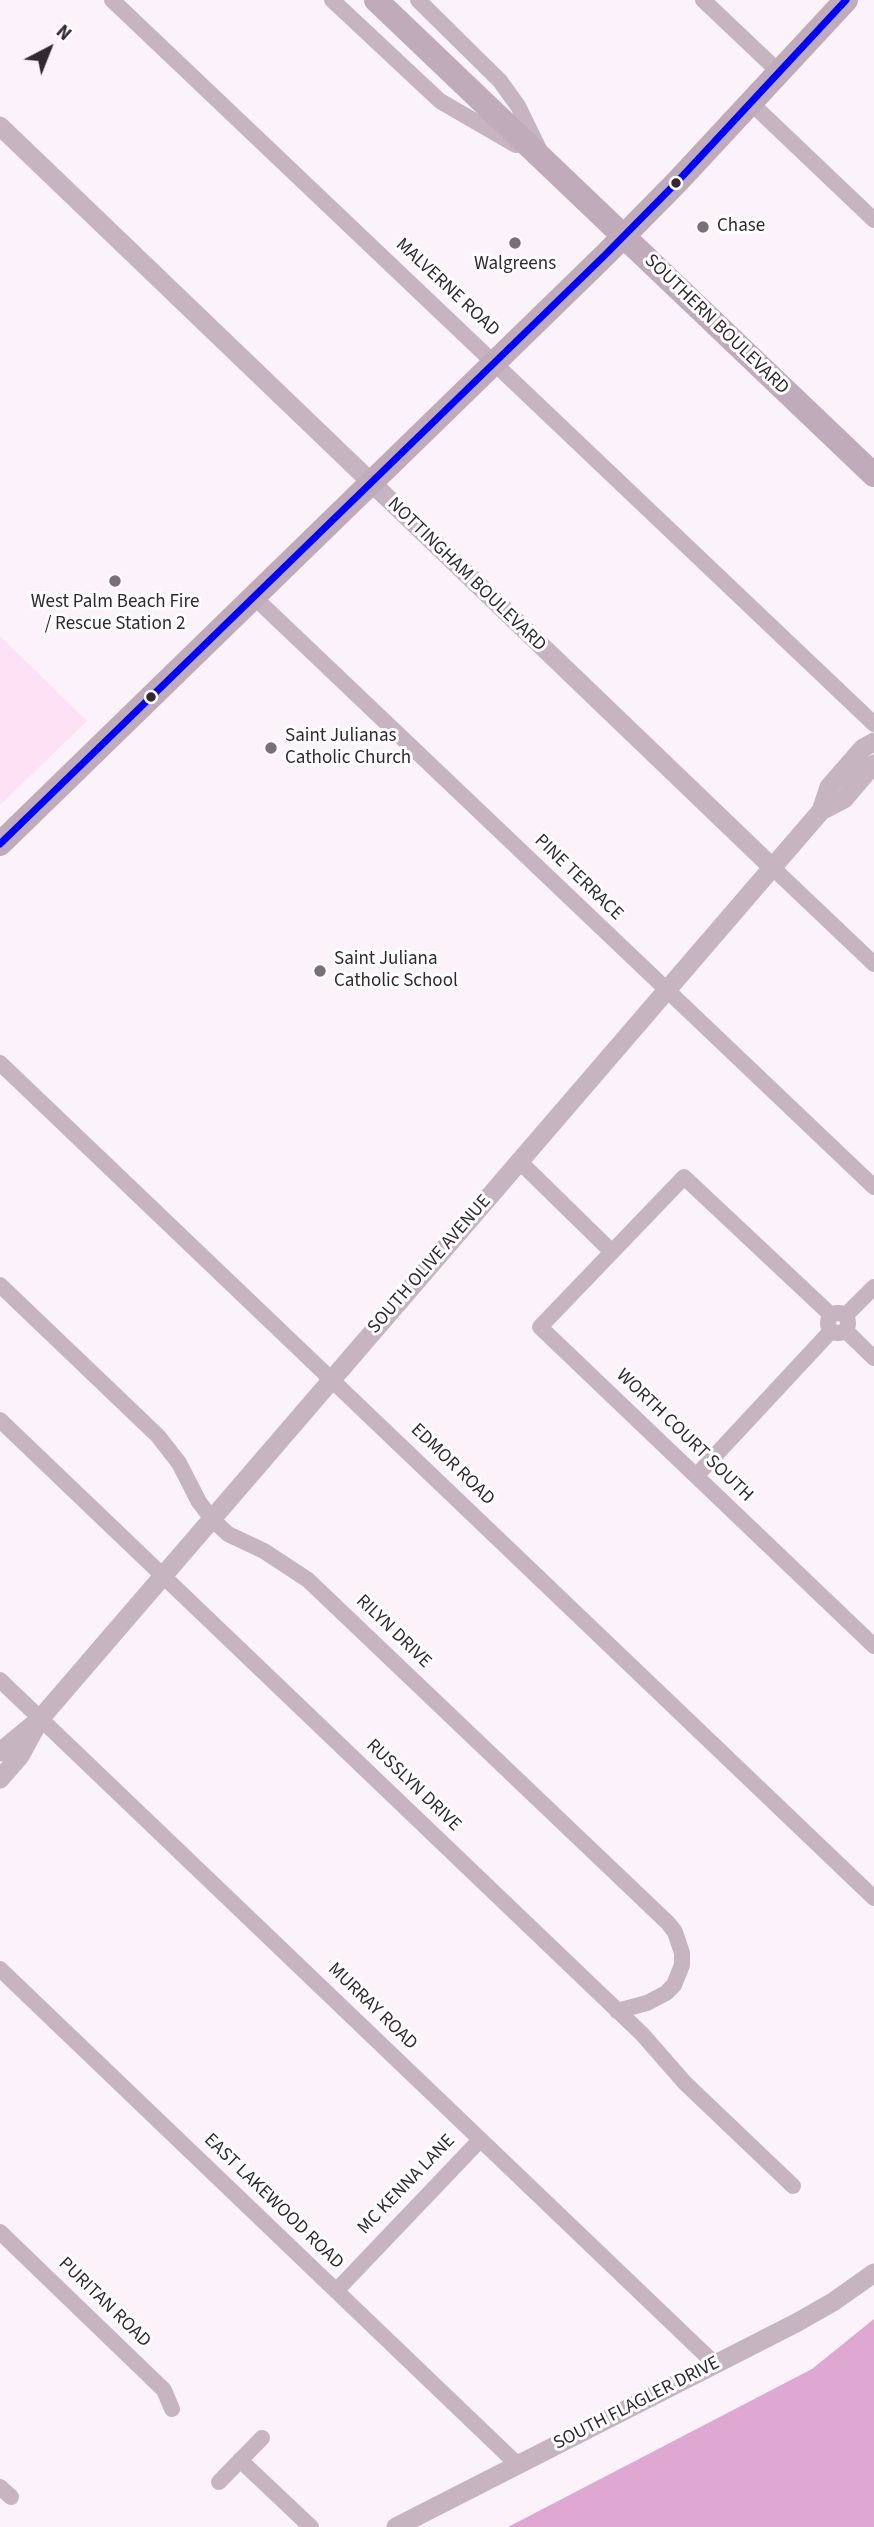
<!DOCTYPE html>
<html>
<head>
<meta charset="utf-8">
<style>
	body { margin:0 }
	#map { position:relative; width:874px; height:2527px; overflow:hidden; background:#fcf2f9; font-family:"Source Sans 3",sans-serif }
	canvas { display:block }
	.north { position:absolute; left:14px; top:14px; width:70px; height:70px; -webkit-text-stroke:5px #fff; paint-order:stroke; rotate:42deg; font-size:19px; font-weight:700; line-height:28px; text-align:center; color:#322830 }
	.north::after { content:''; display:block; margin:auto; width:24px; height:32px; background:#322830; clip-path:polygon(50% 0,100% 100%,50% 72%,0 100%) }
</style>
</head>
<body>
<div id="map">
<canvas width="874" height="2527"></canvas>
<div class="north">N</div>
</div>
<script>
const ctx = document.querySelector('canvas').getContext('2d');
ctx.lineJoin = 'round';
function fill(path, color) {
  ctx.fillStyle = color;
  ctx.fill(path, 'evenodd');
}
function poly(rows) {
  const path = new Path2D();
  for (const r of rows) {
    if (r.length === 3) {
      path.moveTo(r[0] + r[2], r[1]);
      path.arc(r[0], r[1], r[2], 0, 2 * Math.PI);
      continue;
    }
    path.moveTo(r[0], r[1]);
    for (let i = 2; i < r.length; i += 2) path.lineTo(r[i], r[i + 1]);
  }
  return path;
}
function trace(path, color, width, dash) {
  ctx.strokeStyle = color;
  ctx.lineWidth = width;
  ctx.lineCap = dash ? 'butt' : 'round';
  ctx.setLineDash(dash || []);
  ctx.stroke(path);
}
function label(font, color, halo, rows, align = 'center') {
  ctx.font = font + ' "Source Sans 3",sans-serif';
  ctx.lineWidth = 6;
  ctx.setLineDash([]);
  ctx.textBaseline = 'middle';
  ctx.strokeStyle = halo;
  ctx.fillStyle = color;
  for (const [text, x, y, turn = 0] of rows) {
    ctx.save();
    ctx.translate(x, y);
    ctx.rotate((+turn || 0) * Math.PI / 180);
    ctx.textAlign = isNaN(turn) ? turn : align;
    if (halo) ctx.strokeText(text, 0, 0);
    ctx.fillText(text, 0, 0);
    ctx.restore();
  }
}
fill(poly([
	[0,636,87,721,0,805]
]), '#fde2f5');
fill(poly([
	[874,2319,874,2527,508,2527,812,2369]
]), '#dfa8d2');
trace(poly([
	[112,0,874,724],
	[332,0,440,101,516,145],
	[418,0,500,81,518,106,539,149],
	[703,0,779,72],
	[750,102,874,220],
	[254,597,874,1187],
	[773,868,874,964],
	[0,1063,874,1898],
	[519,1161,612,1252],
	[0,1285,158,1436,179,1463,199,1502,212,1519,228,1534,264,1551,308,1580,668,1923,675,1932,682,1953,682,1965,674,1985,666,1993,647,2003,617,2011],
	[838,1323,10],
	[831,1315,684,1177,540,1327,874,1646],
	[845,1316,874,1287],
	[845,1330,874,1358],
	[0,1420,642,2034,685,2083,793,2186],
	[696,1476,831,1331],
	[0,1680,715,2364],
	[0,1969,518,2465],
	[0,2232,164,2390,172,2409],
	[336,2291,480,2140],
	[240,2460,311,2527],
	[219,2482,262,2438],
	[0,2487,11,2497]
]), '#c6b5c1', 16);
trace(poly([
	[0,126,773,868],
	[821,811,829,787,863,748,874,742],
	[0,1752,40,1719,821,811,844,799,874,764],
	[0,1779,20,1756,37,1725],
	[396,2527,796,2323,833,2302,874,2273]
]), '#c6b5c1', 19);
trace(poly([
	[376,0,874,475],
	[0,844,605,255,677,182,846,0]
]), '#bfabb9', 24);
trace(poly([
	[0,844,605,255,677,182,846,0]
]), '#00f', 7);
for (const [x, y, r, color] of [
	[676,183,6,"#322830"],
	[703,227,7,"#796f76"],
	[515,243,7,"#796f76"],
	[115,581,7,"#796f76"],
	[151,697,6,"#322830"],
	[271,748,7,"#796f76"],
	[320,971,7,"#796f76"]
]) {
  const dot = new Path2D();
  dot.arc(x, y, r, 0, 2 * Math.PI);
  ctx.fillStyle = color;
  ctx.fill(dot);
  trace(dot, '#fff', 2.5);
}
label('19px', '#322830', '#fff', [
	["Chase",717,227],
	["Walgreens",515,265,"center"],
	["West Palm Beach Fire",115,603,"center"],
	["/ Rescue Station 2",115,625,"center"],
	["Saint Julianas",285,737],
	["Catholic Church",285,759],
	["Saint Juliana",334,960],
	["Catholic School",334,982]
], 'left');
label('19px', '#322830', '#fff', [
	["MALVERNE ROAD",447,288,43],
	["SOUTHERN BOULEVARD",716,325,44],
	["NOTTINGHAM BOULEVARD",466,575,44],
	["PINE TERRACE",578,878,44],
	["SOUTH OLIVE AVENUE",430,1265,-49],
	["WORTH COURT SOUTH",684,1436,44],
	["EDMOR ROAD",452,1465,44],
	["RILYN DRIVE",393,1632,44],
	["RUSSLYN DRIVE",413,1786,44],
	["MURRAY ROAD",372,2007,44],
	["MC KENNA LANE",407,2185,-46],
	["EAST LAKEWOOD ROAD",273,2202,44],
	["PURITAN ROAD",104,2303,44],
	["SOUTH FLAGLER DRIVE",637,2404,-27]
]);
</script>
</body>
</html>
